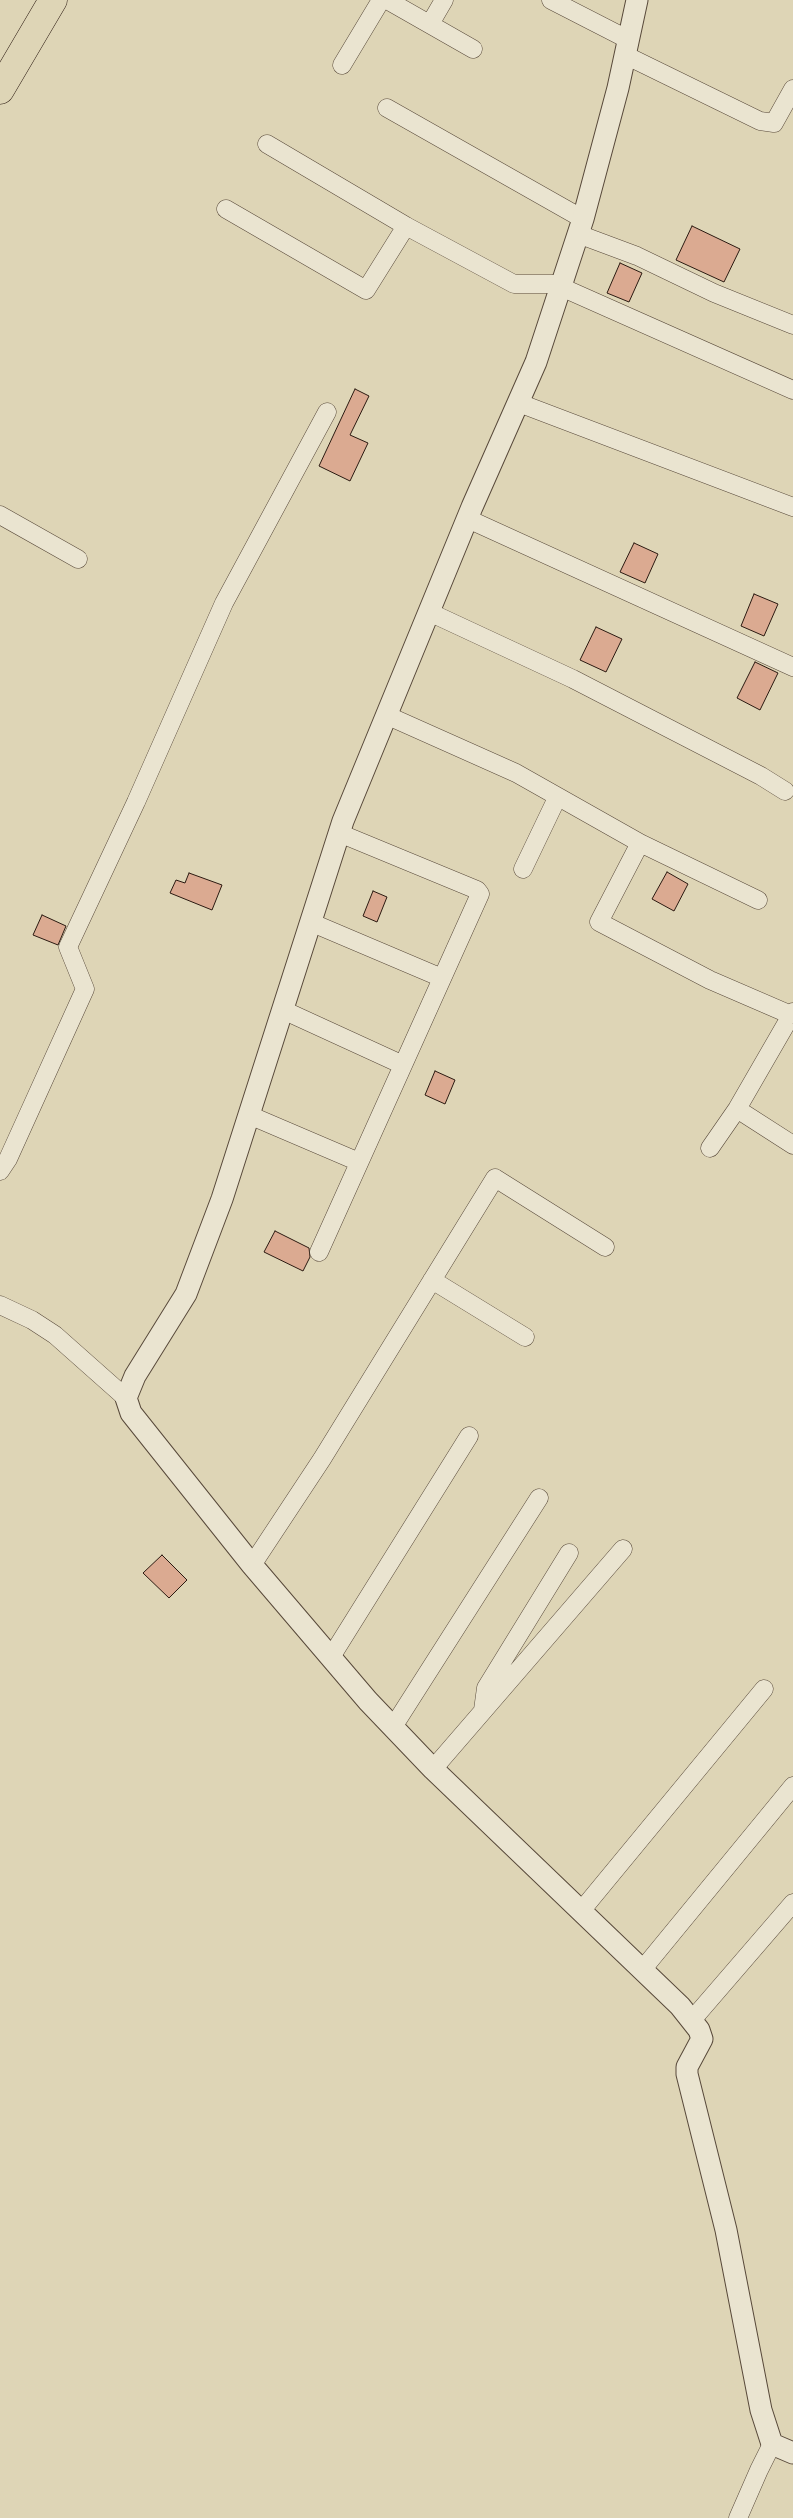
<!DOCTYPE html>
<html>
<head>
<meta charset="utf-8">
<style>
	body { margin:0 }
	canvas { display:block; background:#ded5b6 }
</style>
</head>
<body>
<canvas width="793" height="2518"></canvas>
<script>
const ctx = document.querySelector('canvas').getContext('2d');
ctx.lineJoin = 'round';
function fill(path, color) {
  ctx.fillStyle = color;
  ctx.fill(path, 'evenodd');
}
function poly(rows) {
  const path = new Path2D();
  for (const r of rows) {
    path.moveTo(r[0], r[1]);
    for (let i = 2; i < r.length; i += 2) path.lineTo(r[i], r[i + 1]);
  }
  return path;
}
function trace(path, color, width, dash) {
  ctx.strokeStyle = color;
  ctx.lineWidth = width;
  ctx.lineCap = dash ? 'butt' : 'round';
  ctx.setLineDash(dash || []);
  ctx.stroke(path);
}
const building = poly([
	[692,226,740,249,724,282,676,260,692,226],
	[620,263,642,273,629,302,607,293,620,263],
	[355,389,369,396,350,435,368,443,350,481,319,466,355,389],
	[634,543,658,554,645,583,620,572,634,543],
	[754,594,778,604,764,636,741,626,754,594],
	[596,627,622,639,606,672,580,660,596,627],
	[755,662,778,673,760,710,737,698,755,662],
	[667,872,688,884,674,911,652,899,667,872],
	[189,873,222,885,212,910,170,893,176,880,185,883,189,873],
	[373,891,387,897,377,922,363,916,373,891],
	[42,915,66,926,58,945,33,935,42,915],
	[435,1071,455,1080,445,1104,425,1095,435,1071],
	[275,1231,309,1248,310,1257,303,1271,264,1252,275,1231],
	[162,1555,187,1580,169,1598,143,1573,162,1555]
]);
fill(building, '#dbaa91');
trace(building, '#2b1a11', 1);
const minor = poly([
	[387,0,473,49],
	[551,0,629,40],
	[430,24,444,0],
	[625,55,760,121,774,123,793,89],
	[342,65,381,0],
	[387,108,583,219],
	[267,144,406,226,514,284,562,284],
	[226,209,366,290,406,226],
	[578,234,637,256,714,293,793,325],
	[561,287,793,390],
	[519,403,793,507],
	[0,515,78,559],
	[468,519,793,667],
	[429,612,573,679,761,776,785,791],
	[386,715,516,773,640,843,758,900],
	[640,843,599,922,710,980,791,1015],
	[523,869,557,798],
	[310,922,442,978],
	[283,1010,403,1065],
	[737,1109,793,1145],
	[249,1115,359,1162],
	[710,1148,737,1109,793,1012],
	[0,1171,8,1159,85,989,68,947,136,802,224,603,327,412],
	[319,1252,480,894,477,890,339,833],
	[432,1280,525,1337],
	[0,1305,32,1320,55,1335,126,1398],
	[252,1565,322,1459,495,1178,605,1247],
	[331,1657,469,1436],
	[483,1710,486,1688,569,1553],
	[393,1727,539,1498],
	[433,1769,623,1549],
	[581,1911,764,1689],
	[642,1970,793,1786],
	[692,2020,793,1903],
	[738,2518,759,2470,772,2444]
]);
const tertiary = poly([
	[637,0,618,88,583,219,536,362,472,507,343,821,222,1199,186,1294,135,1376,126,1398,131,1413,252,1565,368,1701,433,1769,680,2006,699,2030,702,2039,687,2067,687,2074,726,2230,761,2410,772,2444,793,2453]
]);
const primary = poly([
	[0,90,53,0]
]);
trace(minor, '#58493a', 19);
trace(tertiary, '#58493a', 23);
trace(primary, '#2b1a11', 29);
trace(minor, '#eae4d0', 18);
trace(tertiary, '#eae4d0', 21);
trace(primary, '#ded5b6', 28);
</script>
</body>
</html>
